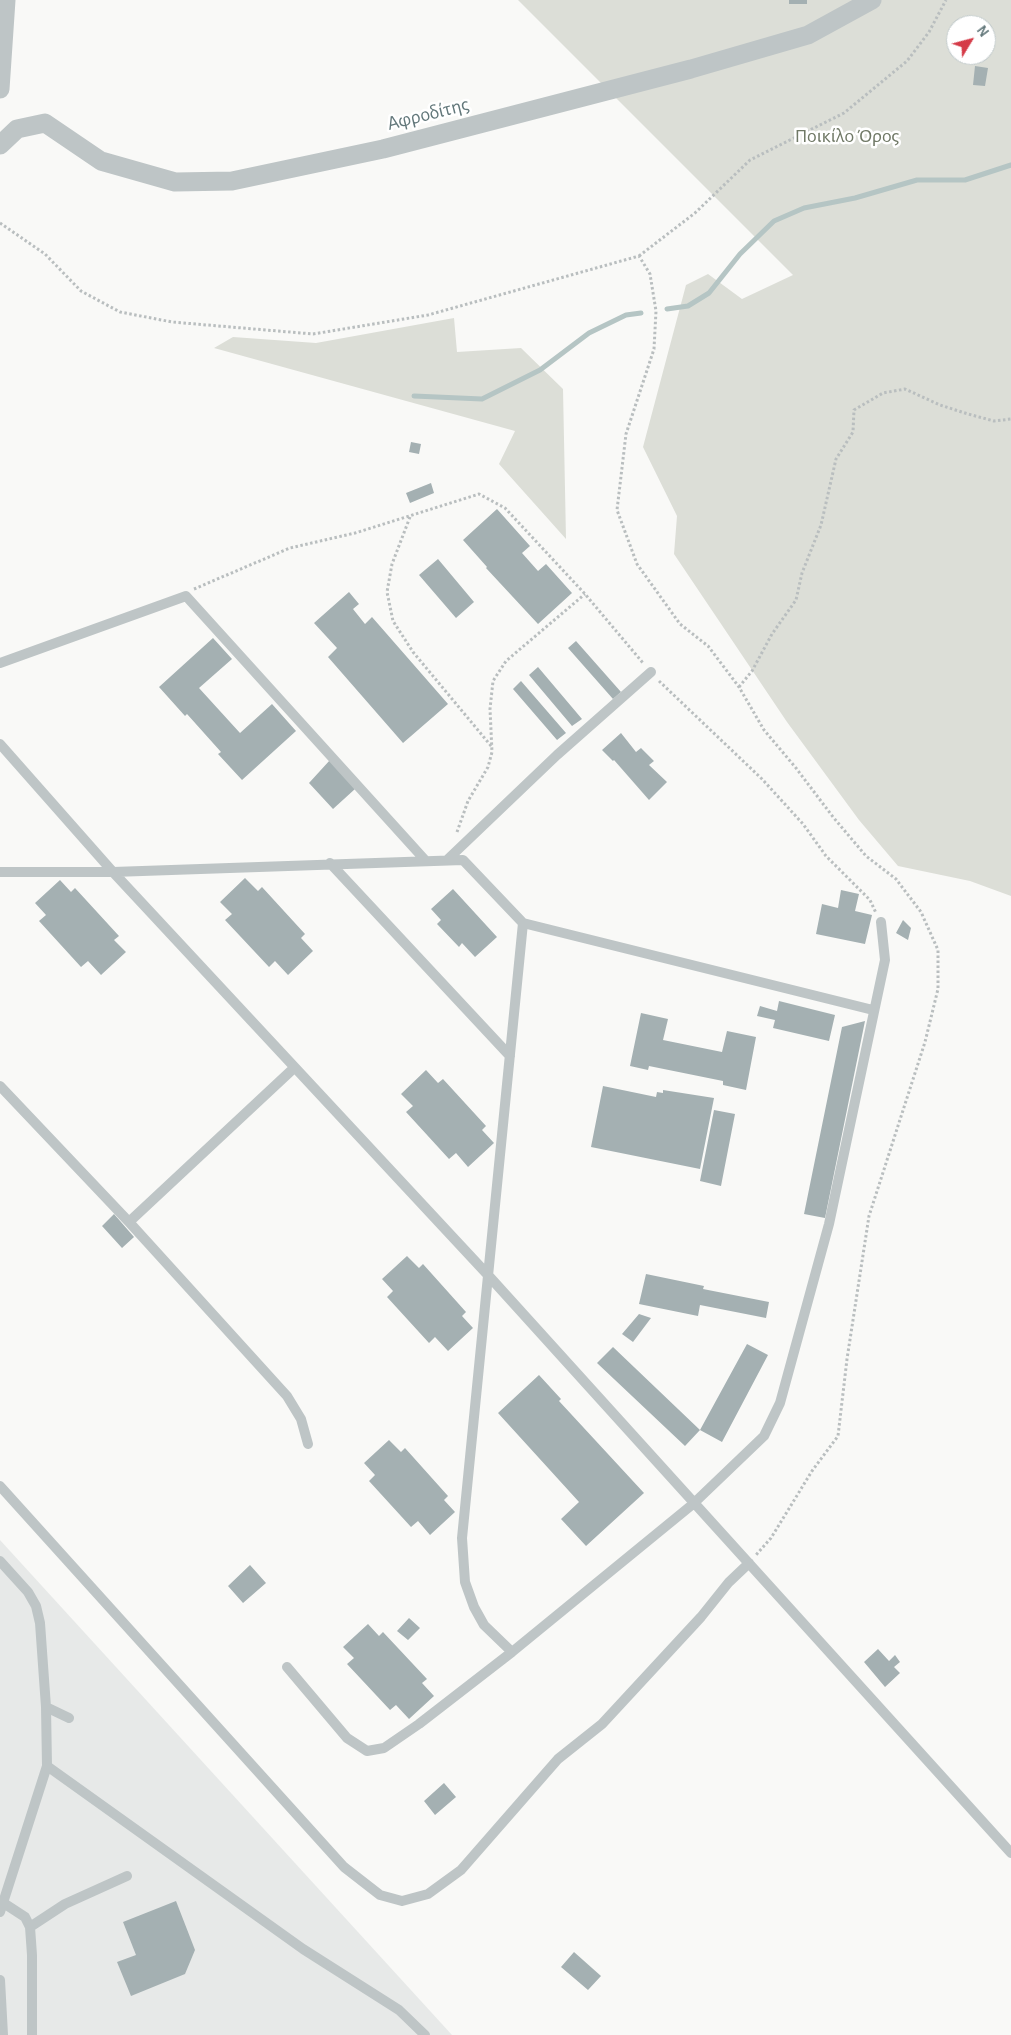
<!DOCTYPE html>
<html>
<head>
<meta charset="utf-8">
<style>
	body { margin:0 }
	#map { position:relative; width:1011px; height:2035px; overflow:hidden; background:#f9f9f7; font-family:"Alegreya Sans",sans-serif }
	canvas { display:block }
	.north { position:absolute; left:946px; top:15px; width:50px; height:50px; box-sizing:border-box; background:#fff; border:1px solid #c0c9ca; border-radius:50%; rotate:53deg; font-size:14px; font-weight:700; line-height:20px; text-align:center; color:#62777a }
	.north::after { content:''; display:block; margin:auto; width:18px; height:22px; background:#d53b48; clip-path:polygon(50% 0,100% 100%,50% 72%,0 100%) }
</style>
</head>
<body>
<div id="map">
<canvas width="1011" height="2035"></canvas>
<div class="north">N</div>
</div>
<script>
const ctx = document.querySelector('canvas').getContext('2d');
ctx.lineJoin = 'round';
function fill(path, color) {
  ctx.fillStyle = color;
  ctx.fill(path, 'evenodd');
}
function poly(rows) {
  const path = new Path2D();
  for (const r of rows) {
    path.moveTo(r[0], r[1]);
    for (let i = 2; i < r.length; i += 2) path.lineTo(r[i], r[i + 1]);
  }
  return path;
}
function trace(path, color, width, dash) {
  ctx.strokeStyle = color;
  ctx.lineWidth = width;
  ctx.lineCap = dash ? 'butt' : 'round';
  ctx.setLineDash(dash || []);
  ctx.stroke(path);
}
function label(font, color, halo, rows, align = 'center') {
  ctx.font = font + ' "Alegreya Sans",sans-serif';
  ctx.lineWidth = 5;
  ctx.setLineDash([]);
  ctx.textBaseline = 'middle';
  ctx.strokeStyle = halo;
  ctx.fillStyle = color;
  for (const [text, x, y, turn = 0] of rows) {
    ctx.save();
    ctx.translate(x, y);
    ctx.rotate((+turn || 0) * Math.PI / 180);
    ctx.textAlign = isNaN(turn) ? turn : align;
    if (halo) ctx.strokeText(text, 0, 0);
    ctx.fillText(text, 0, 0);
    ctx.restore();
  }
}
fill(poly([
	[0,1540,452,2035,0,2035]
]), '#e7e9e8');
fill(poly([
	[518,0,1011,0,1011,896,970,881,898,866,859,820,787,722,674,554,677,516,643,447,686,285,708,274,742,299,793,275],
	[956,25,986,25,986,55,956,55],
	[454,318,457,352,521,348,563,389,566,539,499,464,515,431,214,348,233,337,316,343]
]), '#dcded7');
trace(poly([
	[667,309,688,306,709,293,740,254,774,221,804,208,855,198,917,180,965,180,1011,165],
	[414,396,482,399,540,370,589,333,626,315,641,313]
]), '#b5c5c4', 5);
fill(poly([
	[789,0,807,0,807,4,789,4],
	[975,66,988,68,985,86,973,85],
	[411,442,421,444,419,454,409,452],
	[431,483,434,493,410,503,406,493],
	[497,509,530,546,522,553,538,571,546,564,572,593,538,624,486,568,487,567,463,540],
	[438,559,474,602,456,618,419,575],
	[349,592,359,604,353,609,365,624,372,617,448,704,403,743,328,657,337,648,314,623],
	[213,638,232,659,199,688,240,733,272,704,296,731,242,780,218,754,221,752,187,714,185,716,159,687],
	[576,641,621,692,613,699,568,648],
	[538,667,582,719,572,726,529,675],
	[521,681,566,733,557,740,513,689],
	[621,733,636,752,641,748,654,761,649,765,667,782,649,800,614,760,613,761,602,750],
	[330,760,355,789,333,809,309,783],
	[245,878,258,891,262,887,305,934,301,938,313,951,288,975,275,961,269,967,225,920,232,914,220,902],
	[60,880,71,892,75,888,119,936,114,940,126,952,101,975,88,961,81,967,39,921,46,915,35,903],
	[453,889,497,937,475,957,462,943,459,947,437,924,441,920,431,909],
	[841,890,859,894,855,911,872,915,865,944,816,934,822,904,838,908],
	[903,920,911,928,908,940,896,933],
	[779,1001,835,1015,829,1041,773,1028,775,1020,757,1016,760,1006,777,1011],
	[641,1013,668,1019,663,1040,722,1052,727,1031,756,1037,746,1090,723,1085,723,1081,649,1066,648,1070,630,1066],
	[865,1021,825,1218,804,1214,842,1027],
	[426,1070,438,1083,443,1079,486,1126,482,1130,494,1143,468,1167,456,1153,449,1159,406,1112,413,1106,401,1094],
	[603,1086,656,1097,657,1092,663,1093,663,1090,714,1098,700,1169,591,1147],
	[714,1110,735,1114,721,1186,700,1181],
	[114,1214,134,1237,122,1248,102,1226],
	[407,1256,419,1268,423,1264,466,1312,462,1316,473,1328,448,1351,435,1337,429,1343,387,1297,393,1291,382,1279],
	[646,1274,704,1286,703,1289,769,1302,766,1318,700,1305,698,1316,639,1304],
	[639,1314,651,1318,633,1342,622,1334],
	[747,1344,768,1355,722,1442,700,1430],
	[613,1347,700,1430,685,1446,597,1363],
	[539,1375,561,1399,559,1401,644,1493,586,1546,561,1519,579,1502,498,1413],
	[389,1440,401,1452,405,1448,448,1496,444,1500,455,1512,430,1535,418,1521,411,1527,369,1481,375,1475,364,1463],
	[250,1565,266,1583,243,1603,228,1586],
	[409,1618,420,1628,408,1640,397,1631],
	[368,1624,379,1636,383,1632,427,1679,422,1683,434,1696,409,1719,396,1705,390,1710,347,1664,354,1658,343,1647],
	[878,1649,889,1661,895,1655,900,1662,894,1667,900,1673,885,1687,864,1662],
	[444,1783,456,1797,435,1815,424,1801],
	[176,1901,195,1950,185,1974,131,1996,117,1962,136,1955,123,1922],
	[574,1952,601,1976,588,1990,561,1967]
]), '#a4b0b2');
trace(poly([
	[0,223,45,254,81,291,120,312,172,322,313,334,428,315,639,256,650,274,656,311,654,349,626,434,617,510,637,564,680,624,708,646,739,687,764,730,796,768,833,817,866,856,896,879,921,912,938,950,938,989,925,1042,869,1216,847,1359,838,1436,812,1471,771,1538,756,1555],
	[639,256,695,213,750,160,844,113,907,61,929,32,946,0],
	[410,517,392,564,387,592,393,621,413,652,492,747],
	[194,589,290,548,355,533,479,494,505,508,585,594,643,663],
	[659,681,762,779,803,824,826,856,870,900,876,913],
	[739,687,752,671,772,634,796,600,802,573,821,525,836,459,853,432,854,410,883,393,905,389,940,405,968,414,994,421,1011,419],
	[457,832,468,801,488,767,492,752,490,709,493,681,506,661,585,594]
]), '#b9bebf', 3, [2.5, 2.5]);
trace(poly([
	[0,663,186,596,425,860],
	[0,744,113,872,487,1274,1011,1853],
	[447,860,557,755,651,672],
	[330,863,510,1056],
	[0,872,113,872,463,860,523,923,873,1010],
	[0,1086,129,1222,287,1396,301,1419,308,1444],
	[129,1222,294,1068],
	[0,1486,344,1867,380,1895,402,1901,428,1894,461,1870,558,1759,602,1724,701,1617,729,1582,749,1563],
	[0,1561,28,1592,36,1606,40,1623,46,1707,47,1766,0,1912],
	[512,1652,484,1625,474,1607,465,1582,462,1538,523,923],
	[287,1667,347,1738,367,1751,384,1748,419,1724,512,1652,693,1504,764,1436,780,1403,829,1224,885,960,881,922],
	[46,1707,69,1718],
	[47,1766,303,1949,399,2010,425,2035],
	[2,1902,25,1917,30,1927,32,1955,32,2035],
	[30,1927,65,1904,127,1876],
	[0,1980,3,2035]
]), '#bec5c6', 10);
trace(poly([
	[0,89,6,0],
	[0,145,17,129,45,123,101,161,175,182,232,181,383,149,691,69,808,35,872,0]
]), '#bec5c6', 19);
label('20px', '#62777a', '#fff', [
	["Αφροδίτης",428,114,-14]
]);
label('20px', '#6f7865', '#fff', [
	["Ποικίλο Όρος",847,136]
]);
</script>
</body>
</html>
